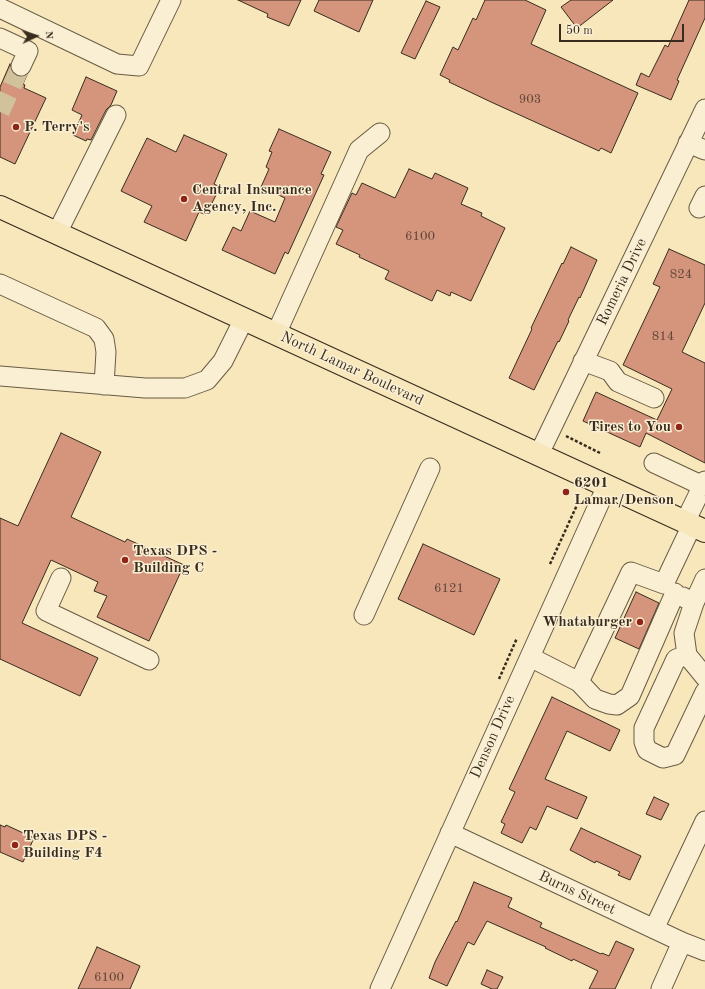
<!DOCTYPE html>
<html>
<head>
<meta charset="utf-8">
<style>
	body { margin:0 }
	#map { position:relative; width:705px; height:989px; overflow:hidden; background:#f7e7bb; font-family:"Old Standard TT",serif }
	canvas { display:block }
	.north { position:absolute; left:16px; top:16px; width:40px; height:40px; -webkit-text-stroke:3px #faefd3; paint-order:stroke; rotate:86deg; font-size:11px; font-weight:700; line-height:16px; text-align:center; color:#382c1e }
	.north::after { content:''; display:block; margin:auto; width:14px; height:18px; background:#382c1e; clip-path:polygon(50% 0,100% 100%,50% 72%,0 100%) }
	.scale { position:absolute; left:559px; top:24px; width:125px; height:18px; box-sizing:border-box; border:2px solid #382c1e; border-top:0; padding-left:5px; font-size:12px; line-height:14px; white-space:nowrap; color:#382c1e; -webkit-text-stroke:3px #faefd3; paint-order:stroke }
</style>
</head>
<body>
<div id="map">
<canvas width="705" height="989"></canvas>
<div class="north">N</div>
<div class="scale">50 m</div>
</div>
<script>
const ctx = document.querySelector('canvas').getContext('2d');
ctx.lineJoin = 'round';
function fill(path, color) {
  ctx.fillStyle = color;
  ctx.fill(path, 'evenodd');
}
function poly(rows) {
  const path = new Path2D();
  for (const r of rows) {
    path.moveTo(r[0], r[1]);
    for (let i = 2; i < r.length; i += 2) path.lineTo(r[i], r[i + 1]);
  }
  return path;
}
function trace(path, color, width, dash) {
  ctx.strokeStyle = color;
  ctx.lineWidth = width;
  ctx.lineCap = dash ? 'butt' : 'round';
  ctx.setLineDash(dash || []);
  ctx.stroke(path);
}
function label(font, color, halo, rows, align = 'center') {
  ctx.font = font + ' "Old Standard TT",serif';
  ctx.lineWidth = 3;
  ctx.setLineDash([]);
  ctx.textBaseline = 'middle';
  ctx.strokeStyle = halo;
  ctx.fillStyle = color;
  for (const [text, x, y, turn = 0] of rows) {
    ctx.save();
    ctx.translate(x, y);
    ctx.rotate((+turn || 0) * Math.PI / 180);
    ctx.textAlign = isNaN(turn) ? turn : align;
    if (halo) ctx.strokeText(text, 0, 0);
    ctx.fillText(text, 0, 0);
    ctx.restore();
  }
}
const building = poly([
	[238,0,301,0,289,26,267,17,268,14,238,0],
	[319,0,373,0,359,32,314,11,319,0],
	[485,0,525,0,546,10,531,44,638,93,611,153,601,148,599,151,491,102,449,82,450,80,440,75,453,47,458,50,473,18,476,20,485,0],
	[571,0,613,0,577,28,561,7,571,0],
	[689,0,705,0,705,18,677,80,679,81,671,100,636,85,641,73,649,77,665,45,668,47,689,0],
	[426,1,440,7,415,59,401,53,426,1],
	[10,64,12,72,16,76,22,77,27,75,23,84,25,85,24,88,46,98,15,164,0,157,0,87,10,64],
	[86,77,117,91,111,105,106,110,91,140,87,139,86,141,73,135,82,115,72,110,86,77],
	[279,129,331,152,321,174,324,175,288,254,285,252,275,274,222,250,233,227,241,231,250,211,275,222,285,198,261,187,269,169,266,167,272,152,269,151,279,129],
	[184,135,227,154,214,184,220,187,206,215,199,212,186,241,144,222,152,206,121,191,147,138,176,152,184,135],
	[409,169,432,179,435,173,468,188,461,204,482,213,481,216,505,228,471,301,451,292,450,296,437,290,432,301,385,279,389,271,359,257,360,255,336,244,343,230,336,227,352,193,356,195,362,183,395,198,409,169],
	[571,247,597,260,580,298,579,297,568,320,569,321,559,342,558,341,534,390,509,378,532,329,531,328,562,263,563,264,571,247],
	[669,249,705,265,705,303,682,352,705,363,705,463,646,433,640,447,583,421,596,392,657,420,672,389,623,365,660,287,653,284,669,249],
	[61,433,101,452,71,517,125,542,127,539,184,565,149,641,97,617,107,596,94,591,98,582,51,560,22,623,98,658,80,696,0,659,0,518,18,526,61,433],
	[423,544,500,579,474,635,398,599,423,544],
	[636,592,659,603,639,649,615,638,636,592],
	[552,697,620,730,610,751,567,731,545,779,587,797,577,819,547,806,536,830,530,827,522,843,501,833,505,824,501,822,515,792,509,789,552,697],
	[654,797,669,804,661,820,646,814,654,797],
	[0,825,5,827,6,825,34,838,23,862,0,852,0,825],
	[581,828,641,856,630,880,618,875,620,872,596,861,595,863,570,850,581,828],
	[474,882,512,898,508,907,542,923,540,927,601,954,602,953,609,956,616,941,634,949,615,989,589,989,598,971,573,959,572,961,545,948,546,947,487,921,474,945,468,942,447,986,429,978,435,962,456,921,457,922,474,882],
	[97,947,140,966,130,989,78,989,97,947],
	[487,970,503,977,497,989,492,989,481,984,487,970]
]);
fill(building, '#d5957d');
trace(building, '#382c1e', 1);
trace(poly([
	[0,112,21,66]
]), '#d1c29c', 19, [19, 10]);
const minor = poly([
	[0,8,117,64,139,66,171,0],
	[0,38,28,51,21,66],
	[688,143,705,150],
	[699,208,705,196],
	[57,233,116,115],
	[0,284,96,328,104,339,106,352,104,385],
	[276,334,359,150,380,133],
	[583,361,610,371,618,382,654,398],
	[0,376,145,388,185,388,207,380,223,361,244,319],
	[539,454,705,109],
	[654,463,703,486],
	[685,522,705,481],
	[61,578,46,611,149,660],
	[683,597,694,603,705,579],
	[694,603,684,633,687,655,705,677],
	[364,615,430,468],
	[687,655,676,659,644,728,644,742,647,750,663,758,675,755,705,692],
	[530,657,579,682,631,572,664,584,692,525],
	[579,682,595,699,609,704,617,705,630,696,675,593],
	[450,833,682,942,705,951],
	[654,929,705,821],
	[380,989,607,486],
	[661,989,682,942]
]);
const major = poly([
	[0,207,705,531]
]);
trace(minor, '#685b45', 21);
trace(major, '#382c1e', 24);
trace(poly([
	[566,436,600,453],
	[550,564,577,505],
	[499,679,517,638]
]), '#382c1e', 2.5, [3, 2]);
trace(minor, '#faefd3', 19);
trace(major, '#f7e7bb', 22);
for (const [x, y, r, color] of [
	[16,127,4,"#8f2418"],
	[184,199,4,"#8f2418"],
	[679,427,4,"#8f2418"],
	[566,492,4,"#8f2418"],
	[125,560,4,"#8f2418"],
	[640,622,4,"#8f2418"],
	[15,845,4,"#8f2418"]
]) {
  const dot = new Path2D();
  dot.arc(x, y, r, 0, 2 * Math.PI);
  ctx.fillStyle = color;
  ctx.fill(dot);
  trace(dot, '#faefd3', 1.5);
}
label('13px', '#5f4636', null, [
	["903",530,100],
	["6100",420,237],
	["824",681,275],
	["814",663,337],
	["6121",449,589],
	["6100",109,978]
]);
label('bold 15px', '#382c1e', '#faefd3', [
	["P. Terry's",24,127],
	["Central Insurance",192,190],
	["Agency, Inc.",192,207],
	["Tires to You",671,427,"right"],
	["6201",574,483],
	["Lamar/Denson",574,500],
	["Texas DPS -",133,551],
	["Building C",133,568],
	["Whataburger",632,622,"right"],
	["Texas DPS -",23,836],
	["Building F4",23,853]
], 'left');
label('15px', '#382c1e', '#faefd3', [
	["Romeria Drive",622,282,-64],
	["North Lamar Boulevard",352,369,25],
	["Denson Drive",493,737,-66],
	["Burns Street",577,893,25]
]);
</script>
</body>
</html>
